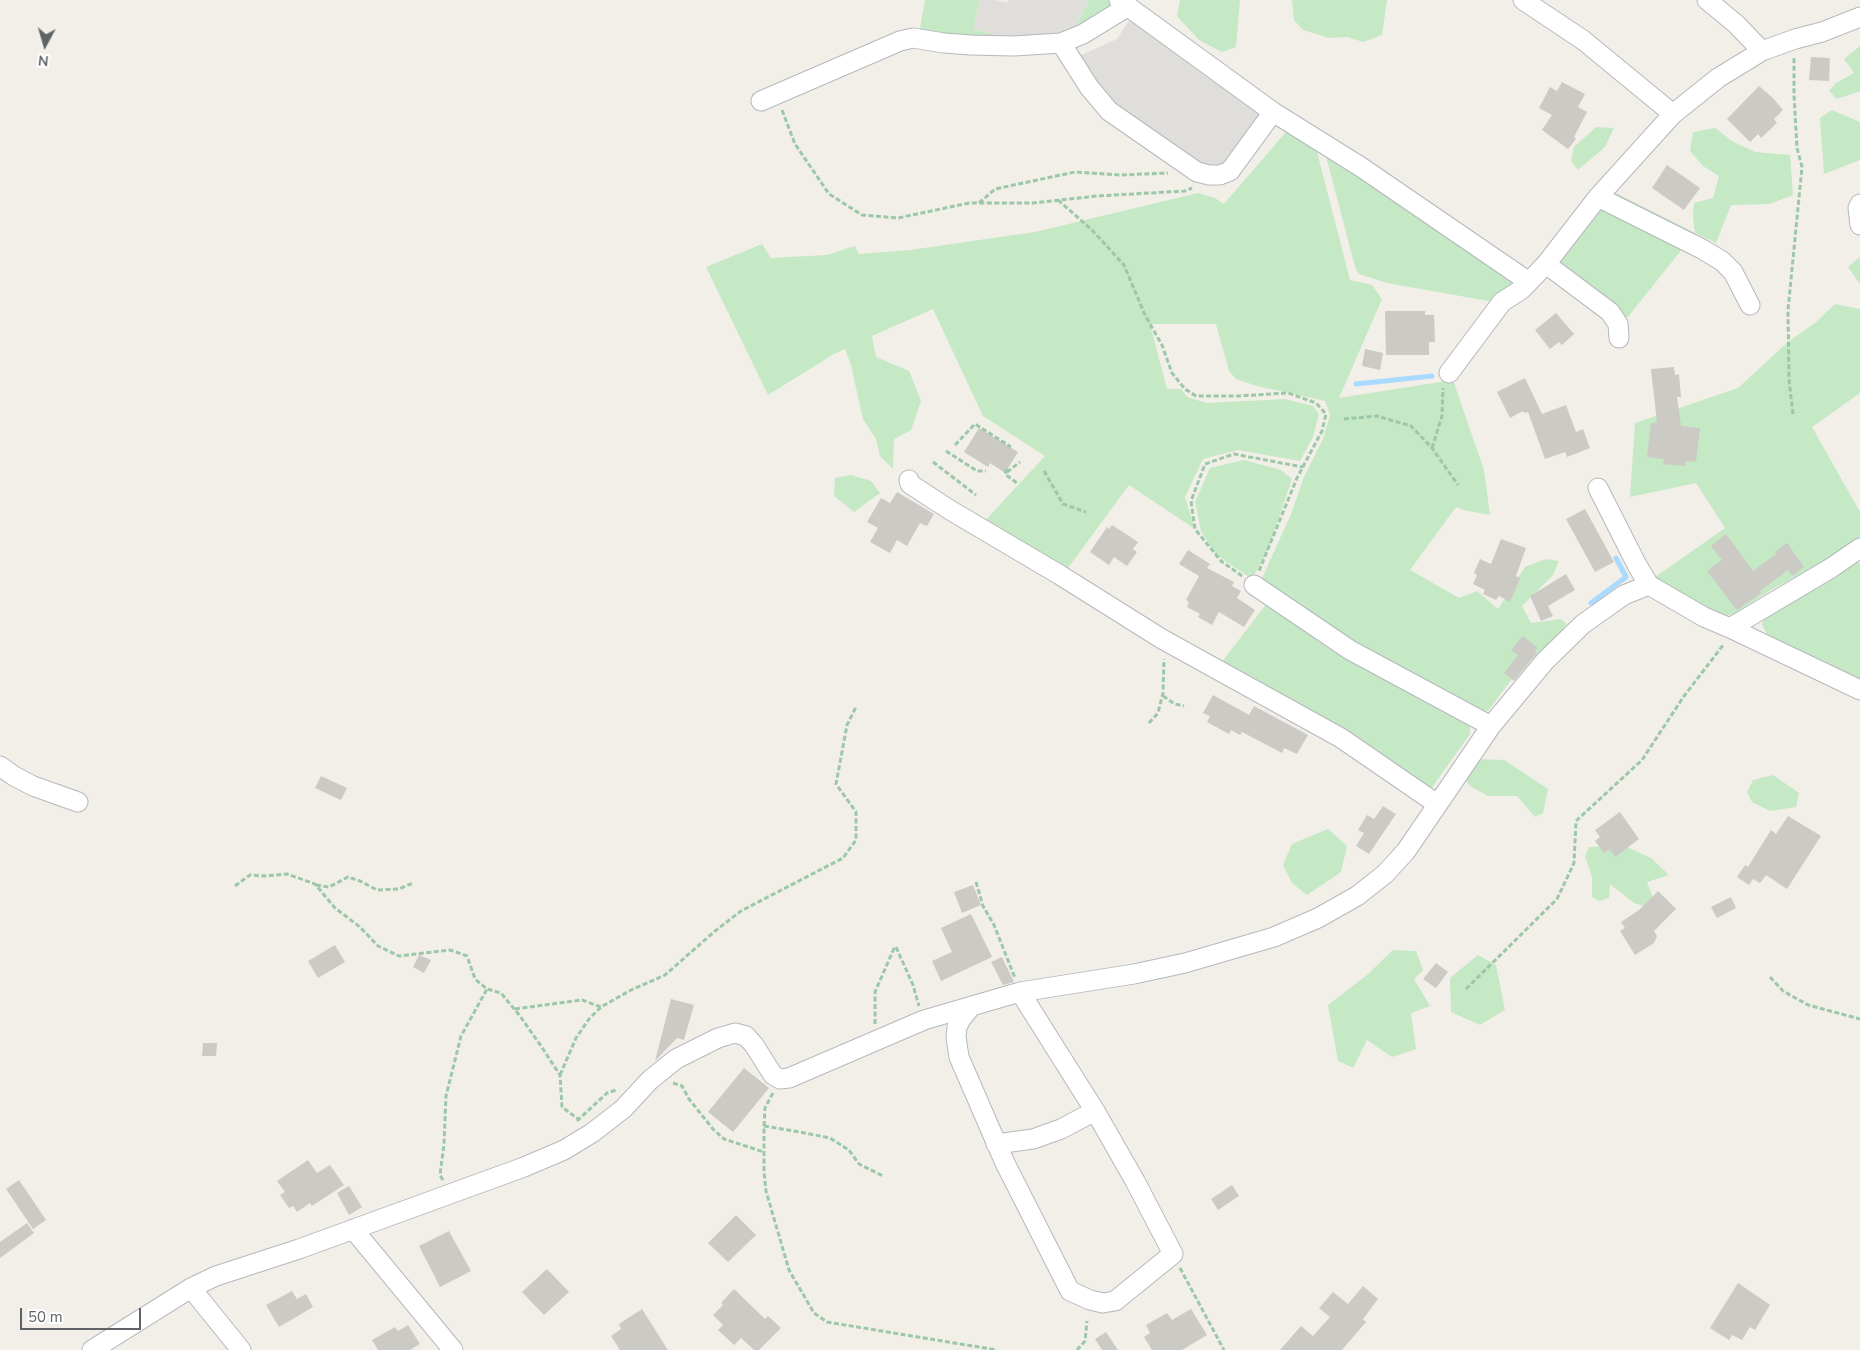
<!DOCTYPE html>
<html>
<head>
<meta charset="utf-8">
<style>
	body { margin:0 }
	#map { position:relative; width:1860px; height:1350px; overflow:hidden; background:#f1efe8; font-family:"Nunito Sans",sans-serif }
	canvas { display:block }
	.north { position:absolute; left:20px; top:20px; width:50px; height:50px; -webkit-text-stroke:4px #fff; paint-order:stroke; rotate:186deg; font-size:14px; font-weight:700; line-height:20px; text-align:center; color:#5f6368 }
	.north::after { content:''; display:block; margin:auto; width:18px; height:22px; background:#5f6368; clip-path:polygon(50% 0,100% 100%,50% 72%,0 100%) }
	.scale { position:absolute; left:20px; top:1308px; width:121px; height:22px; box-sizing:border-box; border:2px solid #5f6368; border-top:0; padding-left:6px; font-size:15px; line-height:18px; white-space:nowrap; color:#5f6368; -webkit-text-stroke:4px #fff; paint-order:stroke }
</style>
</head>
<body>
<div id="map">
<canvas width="1860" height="1350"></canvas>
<div class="north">N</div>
<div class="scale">50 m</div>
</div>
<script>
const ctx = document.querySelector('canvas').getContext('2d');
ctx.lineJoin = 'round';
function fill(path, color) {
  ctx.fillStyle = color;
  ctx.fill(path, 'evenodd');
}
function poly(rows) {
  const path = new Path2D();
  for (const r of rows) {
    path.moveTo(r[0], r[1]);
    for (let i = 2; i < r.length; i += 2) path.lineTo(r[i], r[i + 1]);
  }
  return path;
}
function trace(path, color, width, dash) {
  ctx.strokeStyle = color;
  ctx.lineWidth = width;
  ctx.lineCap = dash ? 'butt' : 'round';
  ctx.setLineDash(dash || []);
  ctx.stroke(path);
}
fill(poly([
	[980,0,995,0,1007,3,1008,0,1089,0,1070,39,999,36,973,29],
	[1132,16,1273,122,1234,166,1202,169,1122,111,1089,79,1077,57,1117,39]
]), '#e0deda');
fill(poly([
	[925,0,980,0,973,29,999,36,1070,39,1089,0,1111,0,1121,8,1107,32,1067,50,922,46,920,28],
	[1180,0,1240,0,1236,47,1222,52,1199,40,1177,16],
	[1292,0,1387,0,1382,35,1363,42,1348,37,1329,38,1303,30,1294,20],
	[1860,46,1860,91,1837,99,1829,91,1836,83,1854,73,1844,59],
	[1832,110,1860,122,1860,160,1824,174,1820,118],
	[1596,127,1614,128,1605,147,1578,170,1571,161,1574,147],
	[1715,128,1732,141,1755,152,1790,155,1793,195,1770,204,1731,205,1716,243,1695,233,1627,318,1558,265,1612,191,1695,233,1693,216,1694,203,1713,198,1719,176,1703,166,1690,151,1693,132],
	[1286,132,1295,132,1316,148,1350,280,1372,285,1382,299,1339,398,1453,380,1484,470,1490,515,1464,510,1456,507,1410,570,1459,598,1477,591,1498,609,1525,567,1546,559,1559,561,1553,575,1522,606,1531,623,1561,619,1566,624,1559,636,1520,668,1488,711,1480,712,1419,683,1259,585,1291,514,1304,477,1323,439,1330,415,1325,401,1257,386,1236,379,1229,371,1216,324,1150,324,1167,389,1181,389,1187,397,1207,403,1285,399,1313,406,1319,414,1313,437,1300,461,1238,450,1203,459,1185,497,1195,529,1129,485,1065,572,982,524,1045,456,983,416,933,309,872,336,876,357,909,371,921,401,911,430,894,439,893,469,880,456,876,439,863,419,851,365,845,349,834,354,768,395,706,267,762,244,771,258,827,255,855,246,859,254,910,250,1035,232,1198,193,1215,198,1224,204],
	[1325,152,1512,281,1513,286,1494,302,1387,283,1359,274,1355,267],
	[1860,257,1860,284,1848,267],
	[1835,304,1860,309,1860,393,1812,427,1860,512,1860,541,1851,548,1774,588,1734,614,1719,617,1651,580,1725,528,1696,483,1630,497,1635,423,1738,388,1788,342,1815,323],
	[1244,460,1281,470,1292,479,1268,550,1252,579,1215,554,1201,531,1195,502,1210,468],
	[851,475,871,481,880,493,854,512,834,496,835,478],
	[1856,560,1860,564,1860,683,1767,634,1762,624,1768,610],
	[1267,603,1329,649,1461,718,1470,726,1470,734,1428,793,1218,667],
	[1479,759,1504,760,1548,789,1543,813,1535,817,1517,796,1488,796,1470,786,1463,776],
	[1773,775,1799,793,1796,807,1770,811,1752,802,1747,792,1753,780],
	[1328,829,1347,846,1341,872,1307,895,1292,883,1283,865,1292,844],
	[1623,845,1651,858,1669,875,1647,882,1654,900,1648,907,1634,903,1610,884,1609,898,1599,901,1592,897,1592,877,1585,856,1589,847],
	[1393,950,1416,951,1423,970,1414,979,1430,1006,1411,1013,1416,1049,1392,1057,1367,1040,1353,1068,1338,1061,1328,1005,1367,975],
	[1478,955,1496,965,1505,1010,1480,1025,1451,1012,1450,978]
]), '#c5e8c5');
trace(poly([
	[1356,384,1432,376],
	[1591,603,1626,577,1616,558]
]), '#aadaff', 5);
fill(poly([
	[1811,57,1830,58,1829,81,1809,80],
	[1562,82,1585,94,1578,107,1587,112,1574,137,1576,139,1568,149,1542,130,1552,115,1539,108,1550,87,1557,91],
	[1759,86,1773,98,1783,110,1774,119,1777,123,1761,138,1758,134,1750,142,1727,119],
	[1667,165,1700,188,1684,210,1652,188],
	[1385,311,1425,311,1425,315,1434,315,1435,342,1429,342,1429,355,1386,355],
	[1556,313,1574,334,1562,345,1559,342,1550,349,1535,330],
	[1365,349,1383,353,1380,370,1362,366],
	[1674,367,1675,375,1679,374,1681,397,1677,397,1681,426,1700,428,1696,462,1686,461,1685,466,1663,464,1664,459,1647,457,1651,423,1657,423,1651,369],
	[1525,378,1542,414,1566,405,1576,432,1583,429,1590,448,1567,457,1565,452,1545,459,1528,412,1524,413,1523,411,1510,418,1497,392],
	[979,428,1018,452,1005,473,990,463,988,467,964,452],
	[897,492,934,514,927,526,920,523,907,546,897,540,890,553,870,542,878,528,867,522,881,498,890,503],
	[1585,509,1614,562,1595,572,1566,519],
	[1112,525,1138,542,1133,549,1137,552,1127,566,1114,557,1109,565,1090,552,1107,527,1109,529],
	[1726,534,1753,571,1776,554,1775,552,1787,543,1804,567,1792,576,1788,570,1760,591,1761,593,1737,610,1707,571,1722,560,1711,546],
	[1501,539,1526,548,1516,576,1520,578,1510,602,1499,596,1496,600,1483,594,1485,590,1473,584,1477,575,1474,573,1480,559,1491,564],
	[1188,550,1210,564,1207,568,1234,582,1232,586,1241,591,1237,598,1255,610,1244,627,1219,612,1212,625,1198,617,1200,614,1187,607,1189,602,1186,600,1199,576,1179,564],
	[1566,574,1575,590,1548,606,1553,616,1541,621,1530,596],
	[1523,636,1538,648,1535,651,1537,653,1514,681,1504,673,1518,655,1511,650],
	[1213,695,1249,715,1254,706,1308,735,1297,754,1284,748,1282,753,1242,732,1240,735,1231,730,1229,734,1207,722,1210,716,1203,713],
	[321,776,347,788,341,800,315,788],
	[1383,806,1396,814,1369,854,1356,846,1364,833,1358,830,1367,815,1374,819],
	[1620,812,1639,839,1615,857,1610,849,1604,853,1595,841,1600,837,1595,830],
	[1788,816,1821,836,1787,889,1766,875,1760,883,1753,879,1749,885,1737,877,1745,865,1748,867,1771,830,1776,834],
	[973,885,981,905,962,913,954,892],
	[1658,891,1676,909,1654,931,1657,936,1654,943,1635,955,1620,931,1625,928,1621,922,1639,910],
	[1731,897,1736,908,1717,918,1711,907],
	[971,914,992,957,941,981,932,961,952,952,941,928],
	[335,945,345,962,318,978,308,961],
	[419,955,431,960,424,973,413,967],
	[1002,957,1014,982,1003,985,991,962],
	[1436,963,1448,972,1436,988,1423,979],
	[671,999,694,1005,684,1040,677,1038,655,1061],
	[203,1043,217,1043,216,1056,202,1056],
	[744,1068,769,1088,733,1132,708,1112],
	[308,1160,317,1173,330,1165,344,1185,312,1206,310,1203,297,1212,293,1206,289,1208,280,1195,285,1192,277,1181],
	[19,1180,46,1220,33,1229,6,1189],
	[1232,1185,1239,1196,1218,1210,1211,1199],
	[349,1186,362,1207,349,1215,337,1193],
	[736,1215,756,1235,728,1262,708,1243],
	[27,1223,34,1233,0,1258,0,1242],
	[449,1231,471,1271,440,1287,419,1246],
	[547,1269,569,1292,544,1315,522,1292],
	[1738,1283,1770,1305,1755,1330,1750,1327,1742,1340,1732,1335,1729,1340,1710,1328],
	[1363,1286,1378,1299,1363,1319,1366,1322,1342,1350,1280,1350,1301,1326,1313,1336,1330,1317,1319,1308,1333,1292,1348,1304],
	[734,1289,765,1319,768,1316,781,1328,759,1350,754,1350,741,1338,734,1345,718,1330,723,1325,713,1315,723,1305,721,1303],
	[292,1291,297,1299,306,1294,313,1307,279,1327,266,1305],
	[642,1309,668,1350,620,1350,611,1336,621,1329,619,1324],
	[1191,1309,1207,1335,1182,1350,1152,1350,1144,1337,1150,1333,1146,1325,1167,1313,1172,1320],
	[408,1325,420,1344,410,1350,378,1350,372,1340,395,1327,398,1331],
	[1106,1332,1118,1350,1102,1350,1095,1339]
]), '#cccac5');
const minor = poly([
	[1119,0,1273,112,1361,167,1529,282],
	[1523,0,1583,40,1673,114],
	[1707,0,1736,24,1762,51],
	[1061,43,1089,87,1109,111,1197,172,1209,175,1220,175,1230,171,1273,112],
	[761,101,900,41,913,38,944,43,971,45,1014,46,1061,43,1083,34,1127,7],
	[1598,197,1702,249,1722,261,1733,272,1750,305],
	[1860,204,1858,208,1860,225],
	[1546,264,1610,312,1618,324,1619,338],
	[1449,373,1502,302,1522,289,1546,264,1598,197,1673,114,1718,78,1762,51,1795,39,1822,32,1860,17],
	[909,480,910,484,950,510,1060,575,1162,639,1341,738,1437,804],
	[1598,488,1637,565,1649,585],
	[1254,585,1350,650,1491,726],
	[1730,628,1860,690],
	[0,766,14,776,33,786,78,802],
	[970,1008,961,1019,957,1027,956,1037,959,1057,1005,1163,1070,1291,1090,1300,1103,1303,1115,1301,1173,1254,1135,1181,1095,1111,1020,992],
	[996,1144,1033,1139,1061,1129,1095,1111],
	[353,1229,453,1350],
	[191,1288,241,1350],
	[92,1350,191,1288,216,1276,299,1249,524,1167,564,1150,592,1133,623,1109,650,1080,676,1059,718,1038,735,1033,746,1036,754,1045,773,1075,780,1079,789,1078,924,1020,1020,992,1134,974,1185,963,1274,937,1318,918,1357,896,1385,874,1406,851,1491,726,1545,661,1583,624,1624,595,1649,585,1704,617,1730,628,1831,568,1860,548]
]);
trace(minor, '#b5b8bc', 21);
trace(poly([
	[782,110,795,144,829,194,862,215,898,218,969,203,1033,203,1097,196,1185,191,1192,188],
	[1058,200,1092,230,1124,265,1145,315,1162,345,1172,373,1185,389,1196,396,1238,396,1288,393,1316,403,1326,414,1322,431,1297,478,1259,571],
	[979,203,995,189,1075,172,1121,175,1168,173],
	[1793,414,1789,380,1788,310,1802,167,1797,148,1794,95,1794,57],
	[1344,419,1377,416,1411,426,1432,448,1458,485],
	[955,445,975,424,1011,447],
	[1432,448,1442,416,1443,388],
	[946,451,977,471,986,471],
	[933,462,976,495],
	[1007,469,1005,474,1017,483],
	[1044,471,1063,504,1086,512],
	[1007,472,1020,462],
	[1242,576,1221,561,1195,529,1191,501,1205,464,1234,454,1303,467],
	[1163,696,1175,704,1184,706],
	[1149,723,1158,713,1163,693,1164,659],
	[976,882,983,906,994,925,1015,978],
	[316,885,329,887,348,877,360,881,377,890,399,889,413,883],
	[235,886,250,875,264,876,287,874,315,884,335,908,360,927,378,946,399,956,450,950,467,956,475,979,487,989,501,993,520,1016,541,1046,560,1075,562,1107,578,1119],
	[896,947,913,985,919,1006],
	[1770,977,1783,991,1808,1005,1860,1019],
	[1466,989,1557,899,1574,863,1576,821,1642,760,1684,696,1724,644],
	[515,1009,582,1000,601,1007],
	[875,1024,875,992,895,946],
	[560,1075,576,1038,589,1019,601,1007,631,990,665,975,715,931,741,911,843,858,856,840,856,812,836,784,847,725,856,707],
	[673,1083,682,1086,689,1099,713,1129,724,1139,764,1152],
	[773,1093,765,1108,764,1126,764,1172,766,1191,789,1270,814,1313,827,1322,997,1350],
	[577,1121,607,1093,616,1090],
	[764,1126,800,1132,830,1138,849,1150,859,1164,883,1176],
	[443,1180,440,1175,444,1144,446,1096,461,1036,487,989],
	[1180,1268,1224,1350],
	[1077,1350,1085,1341,1087,1321]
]), '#9cc7a9', 3, [5, 2.5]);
trace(minor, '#fff', 19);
</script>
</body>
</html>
